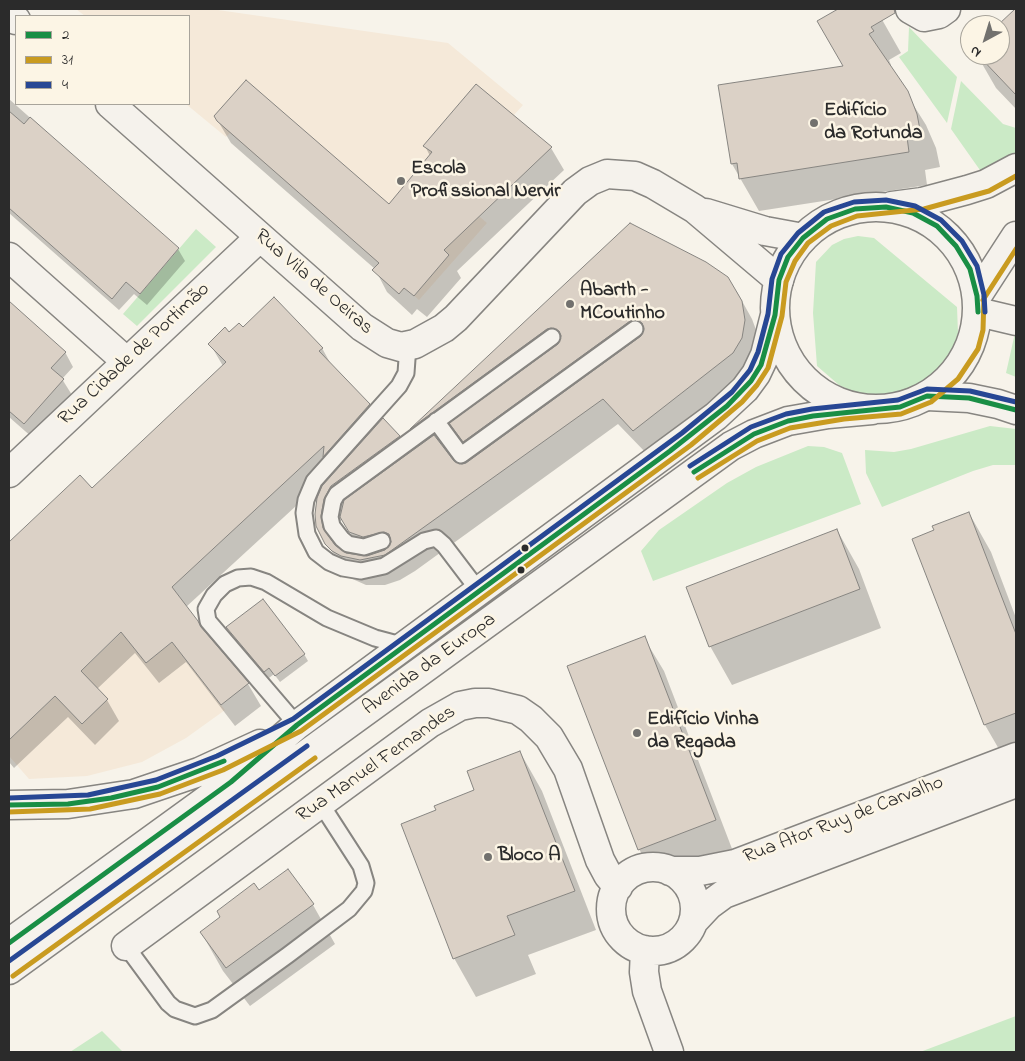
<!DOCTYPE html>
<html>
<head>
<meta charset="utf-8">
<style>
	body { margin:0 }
	#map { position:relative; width:1025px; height:1061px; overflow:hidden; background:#f7f3ea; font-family:"Indie Flower",sans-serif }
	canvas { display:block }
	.frame { position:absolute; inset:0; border:10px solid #2b2b2b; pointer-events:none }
	.legend { position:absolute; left:15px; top:15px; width:175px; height:90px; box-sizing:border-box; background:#fcf5e5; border:1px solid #a8a49b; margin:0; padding:6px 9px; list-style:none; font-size:15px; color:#2b2b2b }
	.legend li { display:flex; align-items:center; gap:10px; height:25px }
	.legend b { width:25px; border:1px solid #a8a49b }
	.north { position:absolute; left:960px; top:15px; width:50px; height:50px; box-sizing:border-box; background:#fcf5e5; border:1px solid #a8a49b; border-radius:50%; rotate:219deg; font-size:14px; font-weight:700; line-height:20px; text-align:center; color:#2b2b2b }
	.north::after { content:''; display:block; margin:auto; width:18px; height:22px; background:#72716e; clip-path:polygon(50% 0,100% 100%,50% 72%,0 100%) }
</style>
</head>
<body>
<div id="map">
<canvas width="1025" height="1061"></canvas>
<div class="frame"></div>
<ul class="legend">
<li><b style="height:6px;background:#198e45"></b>2</li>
<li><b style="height:6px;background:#c99b20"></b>31</li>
<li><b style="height:6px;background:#274794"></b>4</li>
</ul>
<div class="north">N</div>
</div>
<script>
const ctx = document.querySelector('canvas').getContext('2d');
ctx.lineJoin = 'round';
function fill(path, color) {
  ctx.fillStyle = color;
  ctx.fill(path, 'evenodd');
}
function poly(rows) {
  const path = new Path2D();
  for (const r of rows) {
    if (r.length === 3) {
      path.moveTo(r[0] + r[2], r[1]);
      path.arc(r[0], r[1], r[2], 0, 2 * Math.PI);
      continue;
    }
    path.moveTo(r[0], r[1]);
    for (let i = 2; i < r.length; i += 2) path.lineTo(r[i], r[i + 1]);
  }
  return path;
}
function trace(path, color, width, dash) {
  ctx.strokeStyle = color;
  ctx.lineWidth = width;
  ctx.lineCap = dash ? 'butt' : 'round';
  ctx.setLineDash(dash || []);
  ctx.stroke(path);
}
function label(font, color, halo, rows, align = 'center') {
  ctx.font = font + ' "Indie Flower",sans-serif';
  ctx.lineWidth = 5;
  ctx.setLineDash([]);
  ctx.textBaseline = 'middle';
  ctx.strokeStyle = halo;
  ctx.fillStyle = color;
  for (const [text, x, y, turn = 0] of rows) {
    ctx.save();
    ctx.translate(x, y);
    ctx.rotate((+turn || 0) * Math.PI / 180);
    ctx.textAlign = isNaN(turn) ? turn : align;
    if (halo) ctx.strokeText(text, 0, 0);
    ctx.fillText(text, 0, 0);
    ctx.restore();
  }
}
fill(poly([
	[76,9,211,9,448,43,523,105,514,115,552,147,479,216,487,223,419,300,405,288,399,294,379,263,230,133,226,137,186,104,189,104,189,16,85,16],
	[122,632,146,662,173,642,225,710,186,738,142,762,87,776,29,779,9,756,9,740]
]), '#f5e9d9');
fill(poly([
	[909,27,957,77,947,123,899,57,908,51],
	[961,81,1003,124,1016,128,1016,156,982,173,951,129],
	[196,229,216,247,137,326,123,314],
	[858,236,874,238,957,307,958,333,951,353,938,370,921,384,902,393,880,396,859,394,839,385,817,366,813,313,816,262,832,245,844,239],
	[1015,333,1016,333,1016,377,1006,373],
	[990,426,1016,429,1016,465,993,465,973,471,882,507,866,473,865,450,894,452,911,449],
	[808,446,824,447,842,453,861,504,653,581,641,551,659,530,727,483,756,467],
	[1016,1016,1016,1052,920,1052],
	[102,1031,123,1052,70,1052]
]), '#cbeac6');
fill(poly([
	[841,9,876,9,901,53,889,60,891,65,889,66,926,125,936,148,940,167,925,170,927,185,759,211,732,164,719,86,845,67,819,21],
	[1016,9,1016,109,996,88,977,55,1000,55,1000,25],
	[9,99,178,249,185,261,147,305,134,294,119,310,9,213],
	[215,116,389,206,430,156,425,146,551,148,564,170,457,271,461,278,427,317,417,309,412,315,387,292,375,269,231,143],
	[630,225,737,292,752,319,759,338,757,365,649,456,618,424,415,571,400,580,385,585,366,585,348,577,321,534,316,514,334,474,333,472,186,607,204,633,248,684,261,706,235,726,186,662,159,683,135,653,97,689,107,700,119,721,95,745,68,717,14,768,9,762,9,544,52,504,88,533,223,366,210,344,243,329,322,348,333,368,369,405,380,423,383,420,399,437,409,454,421,446,412,429],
	[456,432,473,459,461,466,453,462,440,444],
	[342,519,365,558,342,553,335,545,338,525],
	[9,303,65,352,73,367,62,379,72,395,33,438,9,417],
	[969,513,991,552,1016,618,1016,760,1007,763,985,725,935,531],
	[837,530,859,569,881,628,732,685,710,646],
	[227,628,304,654,308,661,280,682,274,674,269,678],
	[644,638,664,671,734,854,658,883,639,849],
	[520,752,542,791,596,930,528,955,536,974,476,997,454,958,437,811,476,791],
	[287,871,313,905,335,944,250,1006,223,971,201,932]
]), '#0003');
const building = poly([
	[838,9,894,9,895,13,871,27,874,31,869,34,908,91,917,114,921,135,907,137,909,152,739,179,737,163,731,164,718,85,843,66,817,21,838,9],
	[1015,9,1016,9,1016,95,978,55,1000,55,1000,25,998,25,1015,9],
	[246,80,389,204,432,152,423,146,476,84,552,147,444,250,449,255,414,296,404,288,399,294,372,270,379,263,217,121,214,116,246,80],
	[9,111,24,124,30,117,179,248,140,294,126,282,112,299,9,208,9,111],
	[630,223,706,262,728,277,742,301,745,320,742,338,733,353,633,431,603,399,385,555,360,560,341,556,332,551,325,544,316,526,315,514,317,498,322,486,383,418,400,436,331,486,324,499,321,516,323,528,335,545,346,553,367,556,385,550,391,542,389,534,384,532,363,537,349,532,340,517,344,500,434,435,454,461,462,464,466,463,641,336,644,329,642,323,635,320,630,321,463,442,449,423,558,344,561,336,559,331,551,328,547,329,410,429,630,223],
	[274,297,323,348,319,351,370,404,323,457,324,446,172,587,198,621,201,627,249,683,221,705,172,642,146,663,121,632,81,671,108,699,82,724,55,696,9,740,9,542,80,475,92,488,226,362,208,344,225,327,229,332,239,323,243,327,274,297],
	[9,301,66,352,51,368,64,379,24,424,9,411,9,301],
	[969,512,1016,634,1016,713,984,725,912,539,934,530,932,526,969,512],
	[837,529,860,589,709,647,686,587,837,529],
	[263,599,305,654,275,676,269,668,264,672,226,627,263,599],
	[645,636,716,820,638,850,567,666,645,636],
	[520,751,575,891,507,916,515,935,453,959,401,824,436,810,434,806,474,790,467,771,520,751],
	[288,869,314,904,226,968,200,932,220,917,217,911,254,883,259,890,288,869]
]);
fill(building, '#dbd1c6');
trace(building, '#878581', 1);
const service = poly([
	[408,345,406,373,399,386,314,481,306,500,304,513,307,534,316,552,329,562,343,568,361,571,384,566,424,541,436,538,444,545,479,591],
	[436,421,461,455,635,329],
	[382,541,364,547,348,544,342,539,332,526,330,517,333,501,337,494,552,337],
	[297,725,208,621,206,609,214,595,225,584,238,578,251,577,266,582,327,618,375,638,405,646],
	[126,946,168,1003,175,1009,195,1016,212,1010,288,955,349,909,364,891,366,883,361,866,321,804]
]);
const minor = poly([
	[910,9,924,17,939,14,946,9],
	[9,13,16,20],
	[110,104,362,327,387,343,401,347,415,344,444,328,456,318,575,192,590,181,607,174,635,176,653,184,695,209,779,280],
	[706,213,765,231,803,238],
	[9,257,127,362],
	[9,473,260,237],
	[653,909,42],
	[670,871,700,871,735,864,1016,757],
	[694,921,709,905,724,894,1016,783],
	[126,946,430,723,460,706,475,703,489,703,518,710,531,719,549,737,568,769,600,860,608,875,618,887],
	[645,950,644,972,647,991,669,1052]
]);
const tertiary = poly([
	[978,312,1016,321],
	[927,396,969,398,998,404,1016,410]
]);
const secondary = poly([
	[892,206,922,202,967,190,986,184,1016,168],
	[876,308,101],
	[977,296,1016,236],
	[9,805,68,804,134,794,199,772,260,744],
	[9,943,231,782,297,725,716,416,745,389,756,374,765,355,775,315],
	[9,970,731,446,754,434,788,421,828,414,872,410]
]);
trace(service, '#878581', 19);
trace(minor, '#878581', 31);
trace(tertiary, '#878581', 31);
trace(secondary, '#878581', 31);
trace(service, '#f5f2ec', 15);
trace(minor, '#f5f2ec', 28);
trace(tertiary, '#f5f2ec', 28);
trace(secondary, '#f5f2ec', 28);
trace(poly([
	[694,472,754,434,788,421,813,416,900,407,927,396,969,398,1016,410],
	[9,805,68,804,111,798,158,787,224,761],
	[9,943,231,782,297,725,670,451,727,406,751,381,761,365,775,315,779,280,788,257,803,238,827,219,855,209,886,207,913,213,937,226,956,246,970,269,977,296,978,312]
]), '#198e45', 5);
trace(poly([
	[983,300,1016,249],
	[698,478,757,441,790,428,844,419,901,414,931,402,958,379,978,349,983,330,984,296],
	[9,812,90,809,160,794,223,770,301,731,691,445,742,402,757,385,768,368,782,316,786,282,795,261,808,243,831,226,857,216,924,209,989,191,1016,176],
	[13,976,315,758]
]), '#c99b20', 5);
trace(poly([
	[690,466,751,427,786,414,812,409,898,400,927,389,970,391,1016,402],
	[9,798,88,795,156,780,217,756,293,719,682,433,732,392,750,370,758,352,768,314,772,279,781,254,798,233,824,212,854,202,886,200,915,206,941,220,962,241,977,266,984,295,985,312],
	[9,961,307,746]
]), '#274794', 5);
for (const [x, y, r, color] of [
	[814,123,5,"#72716e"],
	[401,181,5,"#72716e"],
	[570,304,5,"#72716e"],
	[525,548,4.5,"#2b2b2b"],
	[521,570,4.5,"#2b2b2b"],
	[637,733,5,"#72716e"],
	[488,857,5,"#72716e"]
]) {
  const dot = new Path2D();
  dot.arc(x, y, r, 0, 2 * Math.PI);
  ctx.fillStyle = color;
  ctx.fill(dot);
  trace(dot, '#fcf5e5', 2);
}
label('bold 20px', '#2b2b2b', '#fcf5e5', [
	["Edifício",824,112],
	["da Rotunda",824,135],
	["Escola",411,170],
	["Profissional Nervir",411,193],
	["Abarth -",580,292],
	["MCoutinho",580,315],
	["Edifício Vinha",647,721],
	["da Regada",647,744],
	["Bloco A",498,857]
], 'left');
label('20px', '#2b2b2b', '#fcf5e5', [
	["Rua Vila de Oeiras",313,283,41],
	["Rua Cidade de Portimão",135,355,-43],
	["Avenida da Europa",430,665,-36],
	["Rua Manuel Fernandes",377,765,-35],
	["Rua Ator Ruy de Carvalho",844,821,-21]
]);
</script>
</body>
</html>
